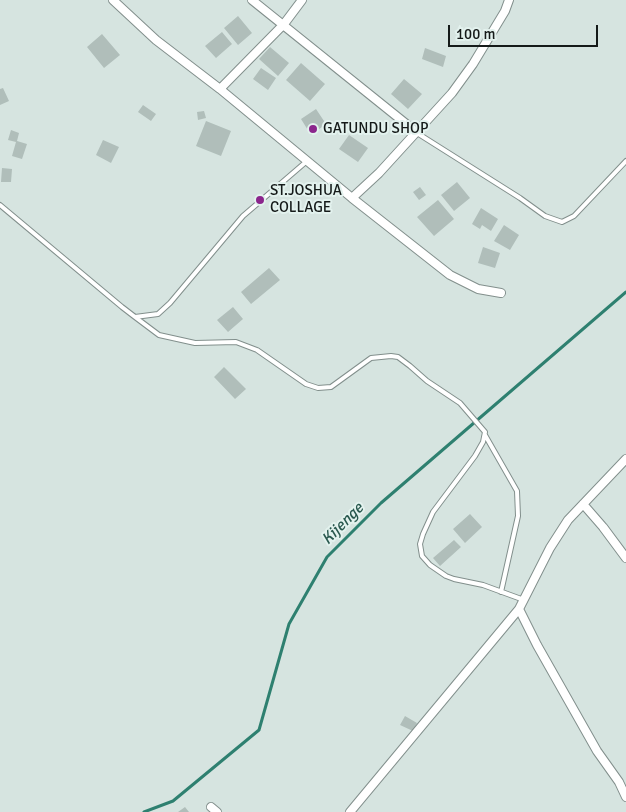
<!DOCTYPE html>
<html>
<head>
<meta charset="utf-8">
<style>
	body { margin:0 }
	#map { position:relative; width:626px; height:812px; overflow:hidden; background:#d6e4e0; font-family:Signika,sans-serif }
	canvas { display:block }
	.scale { position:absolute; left:448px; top:25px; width:150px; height:22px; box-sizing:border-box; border:2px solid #151a19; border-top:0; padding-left:6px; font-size:15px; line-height:18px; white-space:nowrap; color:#151a19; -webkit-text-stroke:4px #e3f2ee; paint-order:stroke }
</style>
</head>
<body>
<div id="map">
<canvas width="626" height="812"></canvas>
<div class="scale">100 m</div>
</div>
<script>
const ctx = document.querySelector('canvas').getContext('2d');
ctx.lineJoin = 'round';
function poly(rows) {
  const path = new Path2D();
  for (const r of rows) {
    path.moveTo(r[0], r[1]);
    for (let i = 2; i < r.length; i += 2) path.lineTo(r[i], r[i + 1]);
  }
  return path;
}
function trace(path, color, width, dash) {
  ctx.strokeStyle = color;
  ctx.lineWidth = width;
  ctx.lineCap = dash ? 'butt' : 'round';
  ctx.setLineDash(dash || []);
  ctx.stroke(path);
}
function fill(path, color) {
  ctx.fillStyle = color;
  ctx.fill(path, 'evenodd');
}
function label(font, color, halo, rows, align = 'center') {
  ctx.font = font + ' Signika,sans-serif';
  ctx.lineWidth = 4;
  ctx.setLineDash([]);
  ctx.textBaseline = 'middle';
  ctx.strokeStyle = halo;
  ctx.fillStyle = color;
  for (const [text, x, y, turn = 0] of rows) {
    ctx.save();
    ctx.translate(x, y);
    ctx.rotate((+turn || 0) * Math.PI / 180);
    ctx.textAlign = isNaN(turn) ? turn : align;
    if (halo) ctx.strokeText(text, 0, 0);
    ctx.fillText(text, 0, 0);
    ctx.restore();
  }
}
trace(poly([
	[144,812,173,801,259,730,289,624,327,557,381,503,626,292]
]), '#2e8070', 3);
fill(poly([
	[238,16,252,33,238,45,224,28],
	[222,32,232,44,216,58,205,46],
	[102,34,120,55,104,68,87,47],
	[270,47,289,63,278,76,259,59],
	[425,48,446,56,443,67,422,59],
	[301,63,325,84,310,101,286,80],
	[261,68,276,78,268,90,253,79],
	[404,79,422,94,408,109,391,94],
	[3,88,9,101,0,105,0,89],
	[143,105,156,114,151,121,138,112],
	[316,109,328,127,324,129,322,127,311,135,301,119],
	[204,111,206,118,198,120,197,112],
	[206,121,231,131,221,156,196,146],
	[11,130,19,133,17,141,27,144,22,159,12,156,16,142,8,140],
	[349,135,368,148,358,162,339,149],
	[103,140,119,147,111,163,96,155],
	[2,168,12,169,11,182,1,182],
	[457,182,470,198,454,211,441,195],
	[420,187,426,195,419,200,413,192],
	[438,200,454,219,434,236,417,217],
	[481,208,498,219,491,231,482,225,480,229,472,224],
	[504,225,519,235,510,250,494,241],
	[483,247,500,253,495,268,478,263],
	[269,268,280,280,251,304,241,292],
	[233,307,243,319,228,332,217,320],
	[224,367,246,389,235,399,214,377],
	[470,514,482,527,465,543,453,529],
	[454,540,461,547,440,566,433,558],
	[405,716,417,723,413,731,400,725],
	[185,807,189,812,178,812]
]), '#b0beba');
const lane = poly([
	[417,133,520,198,545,216,562,222,574,216,626,161],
	[0,205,122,307,135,317,158,314,170,303,243,216,307,161],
	[135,317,159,335,195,343,236,342,257,350,306,384,318,388,331,387,371,358,391,356,398,357,410,366,427,381,460,403,485,432,483,442,475,456,433,512,423,534,420,544,422,556,430,565,446,576,454,579,483,585,524,600],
	[485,435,517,491,518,516,501,592]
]);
const street = poly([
	[113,0,156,40,220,89,352,198,450,275,478,289,501,293],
	[252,0,415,131],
	[220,89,284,24,302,0],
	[352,198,379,173,452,93,473,64,505,11,509,0],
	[626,459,568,520,550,548,519,609,537,645,597,751,619,782,626,797],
	[583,504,603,527,626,558],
	[211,807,217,812],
	[350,812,519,609]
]);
trace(lane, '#828f8c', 6);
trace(street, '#828f8c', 10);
trace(lane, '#fff', 4);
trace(street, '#fff', 8);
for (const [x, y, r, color] of [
	[313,129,5,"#8b258c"],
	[260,200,5,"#8b258c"]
]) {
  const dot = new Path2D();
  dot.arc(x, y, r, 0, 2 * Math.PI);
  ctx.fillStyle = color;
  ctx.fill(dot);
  trace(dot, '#e3f2ee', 2);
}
label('15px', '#151a19', '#e3f2ee', [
	["GATUNDU SHOP",323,129],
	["ST.JOSHUA",270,191],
	["COLLAGE",270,208]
], 'left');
label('italic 16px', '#29584e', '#e3f2ee', [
	["Kijenge",343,524,-45]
]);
</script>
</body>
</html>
